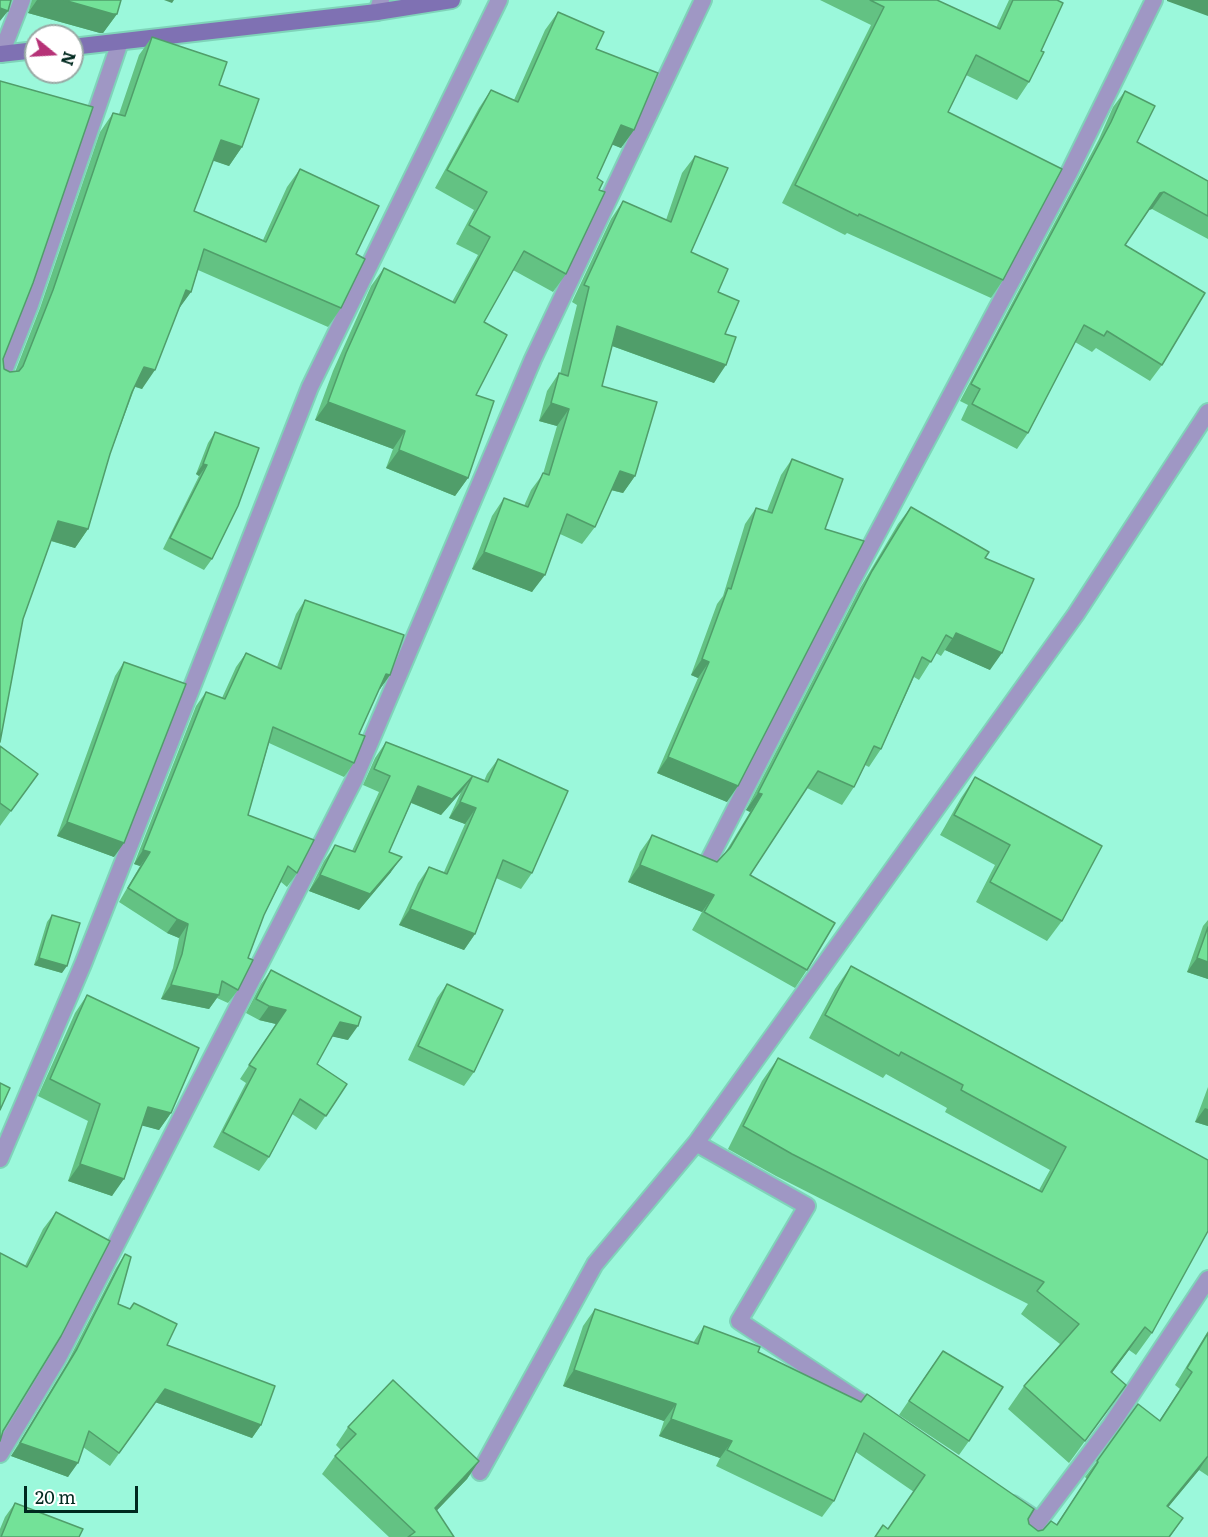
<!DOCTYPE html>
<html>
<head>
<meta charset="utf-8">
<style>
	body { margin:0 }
	#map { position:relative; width:1208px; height:1537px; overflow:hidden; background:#9bf8db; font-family:Literata,serif }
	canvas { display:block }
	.north { position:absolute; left:24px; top:24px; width:60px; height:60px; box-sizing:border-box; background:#fff; border:2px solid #99a9a5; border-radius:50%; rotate:108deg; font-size:16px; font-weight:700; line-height:24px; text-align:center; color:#00291f }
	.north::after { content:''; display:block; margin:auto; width:21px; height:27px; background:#b63277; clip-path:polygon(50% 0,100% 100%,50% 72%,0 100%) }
	.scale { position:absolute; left:24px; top:1486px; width:114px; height:27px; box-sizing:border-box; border:3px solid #00291f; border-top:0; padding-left:8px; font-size:18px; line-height:21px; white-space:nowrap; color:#00291f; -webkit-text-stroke:4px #fff; paint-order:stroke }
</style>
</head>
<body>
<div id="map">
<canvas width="1208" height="1537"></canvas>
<div class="north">N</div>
<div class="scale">20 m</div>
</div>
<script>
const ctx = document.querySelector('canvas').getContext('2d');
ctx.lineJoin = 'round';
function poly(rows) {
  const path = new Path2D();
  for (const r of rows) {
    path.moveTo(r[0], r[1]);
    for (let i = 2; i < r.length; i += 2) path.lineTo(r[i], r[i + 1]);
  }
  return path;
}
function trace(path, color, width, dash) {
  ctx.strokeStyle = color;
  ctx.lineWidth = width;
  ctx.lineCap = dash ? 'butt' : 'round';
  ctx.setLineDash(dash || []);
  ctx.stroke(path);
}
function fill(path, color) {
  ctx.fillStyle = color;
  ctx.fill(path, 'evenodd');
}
const minor = poly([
	[377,12,381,0],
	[1,54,22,0],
	[0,381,30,305,120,42],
	[709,860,851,583,1069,173,1154,0],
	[696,1143,807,1206,739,1321,877,1413],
	[0,1159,83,964,310,387,499,0],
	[0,1454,58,1358,354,780,533,359,703,0],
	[480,1472,595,1264,696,1143,1076,614,1208,412],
	[1013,1504,1039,1521],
	[1027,1537,1111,1425,1208,1279]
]);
const secondary = poly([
	[72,47,377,12,452,0],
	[0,54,36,50]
]);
trace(minor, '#7fd3b9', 20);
trace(secondary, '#7fd3b9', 20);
trace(minor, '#9f97c4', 16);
trace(secondary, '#7f71b3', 16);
fill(poly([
	[32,0,121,0,117,14,103,33,100,33,28,13],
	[820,0,937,0,996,28,1009,0,1057,0,1041,51,1029,82,1017,100,966,75,948,112,1003,280,991,298,847,233,845,235,782,203,871,25],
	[558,12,596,49,634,130,621,148,612,144,597,178,599,190,566,274,553,292,513,270,484,322,468,478,455,496,386,468,393,449,315,420,333,371,371,286,384,268,452,302,478,255,456,244,474,210,435,188,479,108,491,90,514,100,545,30],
	[152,37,219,85,242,147,229,166,213,160,194,211,263,240,287,187,300,169,356,254,341,308,328,327,198,270,191,292,178,309,142,389,135,387,110,454,88,529,75,548,51,541,23,619,3,359,4,369,10,372,15,372,40,308,100,132,113,113,119,114,139,55],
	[1125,91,1137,142,1208,181,1208,239,1152,209,1149,210,1125,245,1162,365,1150,381,1096,348,1092,352,1075,342,1028,433,1017,449,961,420,968,405,960,401,1099,139,1113,107],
	[695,156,691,252,718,292,725,334,714,383,612,346,602,386,635,476,623,493,611,490,595,527,582,544,560,534,532,592,472,569,492,516,504,498,524,506,531,490,543,474,557,426,539,421,547,391,559,373,560,374,577,305,572,302,611,219,623,201,666,220,682,173],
	[215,432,212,559,204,570,163,549,199,476,196,474,208,443],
	[792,459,727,802,657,773,698,678,691,675,717,604,723,596,745,524,756,508,767,511,781,475],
	[911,507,985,558,990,670,945,650,941,656,936,653,919,680,914,677,881,749,869,767,865,765,854,787,842,805,807,788,750,875,807,970,795,988,692,930,702,912,628,882,640,852,652,835,717,862,725,853,750,812,746,810,860,588,898,524],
	[305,600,390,675,380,689,379,689,359,734,354,763,344,777,269,743,248,815,297,873,287,887,281,882,264,915,248,958,238,990,228,1003,217,998,209,1009,161,999,173,968,179,938,167,933,119,902,140,866,134,864,196,706,206,692,222,698,236,667,246,653,277,667,296,614],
	[124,662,114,857,57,836,115,676],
	[386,742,484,781,487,774,498,759,532,873,521,889,496,878,475,934,464,950,399,925,418,883,429,867,444,872,465,824,449,818,461,792,441,815,411,803,389,852,391,872,359,910,309,891,324,861,335,845,352,851,379,792,363,785,375,758],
	[0,746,38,774,0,826],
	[975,777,1062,921,1047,941,976,902,995,865,940,835,961,798],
	[52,915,62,973,34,965,47,922],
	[1208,920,1208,979,1187,972,1203,926],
	[851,966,1208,1160,1152,1333,1136,1355,1129,1350,1112,1373,1126,1385,1069,1463,1008,1409,1024,1386,1060,1344,1021,1314,1028,1304,776,1176,728,1149,762,1081,778,1058,1039,1190,1050,1170,945,1112,947,1108,886,1074,883,1078,809,1038,835,989],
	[271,970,348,1040,332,1036,317,1064,347,1084,316,1130,292,1114,269,1157,259,1171,213,1147,246,1083,240,1079,276,1024,259,1020,246,1013,261,984],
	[447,984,474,1072,464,1086,408,1060,437,998],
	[87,995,171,1113,159,1130,142,1125,112,1196,68,1181,88,1121,38,1096,75,1013],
	[1208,1087,1208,1126,1195,1122],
	[56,1212,3,1431,0,1442,0,1253,25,1266,43,1229],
	[125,1254,118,1304,130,1309,134,1303,167,1345,261,1425,252,1438,155,1402,110,1466,83,1447,68,1477,11,1456,67,1363,116,1268],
	[595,1309,693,1343,704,1326,758,1352,1028,1519,1029,1524,1038,1531,1056,1525,1087,1479,1085,1477,1097,1461,1159,1421,1180,1389,1175,1385,1208,1331,1208,1476,1199,1470,1168,1507,1183,1518,1170,1537,875,1537,888,1529,914,1492,856,1452,834,1501,822,1517,716,1466,720,1458,659,1436,664,1421,563,1386,583,1326],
	[933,1365,969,1441,959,1455,899,1415],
	[348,1427,479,1461,467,1479,436,1511,454,1537,389,1537,322,1474,335,1456,341,1450,336,1445],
	[15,1503,79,1537,0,1537,0,1529,5,1517]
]), '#63c283');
fill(poly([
	[37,0,64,0,117,14,103,33,100,33,28,13],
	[164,0,174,0,172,3],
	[1167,0,1208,0,1208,16,1167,1],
	[0,8,8,11,0,21],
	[621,125,634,130,621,148,608,143],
	[221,140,242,147,229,166,208,159],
	[1164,192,1152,209,1149,210,1160,193],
	[186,290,191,292,178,310],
	[617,326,726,365,714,383,604,343],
	[144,367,155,370,142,389,131,385],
	[328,402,405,431,393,449,315,420],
	[551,403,569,409,557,426,539,421],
	[399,450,468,478,455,496,386,468],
	[203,464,207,465,199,476,196,474],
	[620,471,635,476,623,493,607,489],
	[58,521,88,529,75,548,45,539],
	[484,552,545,575,532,592,472,569],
	[956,633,1002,653,990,670,945,650],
	[702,659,709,662,698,678,691,675],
	[386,674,390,675,380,689,376,688],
	[668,757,738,786,727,802,657,773],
	[472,777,461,792,441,815,407,801,418,786],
	[758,793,762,794,750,812,746,810],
	[460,802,476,808,465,824,449,818],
	[67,822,124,843,114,857,57,836],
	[143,850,150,852,140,866,134,864],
	[402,857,391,872,359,910,309,891,320,875],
	[640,865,714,895,702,912,628,882],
	[410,909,475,934,464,950,399,925],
	[177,919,188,924,179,938,167,933],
	[39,958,67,966,62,973,34,965],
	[1197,958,1208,962,1208,979,1187,972],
	[171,985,219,995,209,1009,161,999],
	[269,1006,286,1010,276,1024,259,1020],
	[340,1022,358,1026,348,1040,330,1036],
	[148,1107,171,1113,159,1130,136,1124],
	[1205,1108,1208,1109,1208,1126,1195,1122],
	[80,1164,124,1179,112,1196,68,1181],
	[1145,1327,1129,1350,1095,1395,1111,1372],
	[574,1370,676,1404,664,1421,563,1386],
	[165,1389,261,1425,252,1438,155,1402,110,1466],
	[671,1419,732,1441,720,1458,659,1436],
	[20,1443,78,1463,68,1477,11,1456],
	[1208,1456,1199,1470,1155,1523,1167,1506],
	[479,1461,467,1479,422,1526,435,1508]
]), '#509e6a');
const building = poly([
	[0,0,11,0,8,11,0,8,0,0],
	[64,0,121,0,117,14,113,14,64,0],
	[870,0,937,0,1000,29,1013,0,1057,0,1063,3,1041,51,1044,52,1029,82,976,55,948,112,1062,169,1003,280,859,214,858,216,795,185,884,7,870,0],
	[558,12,604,32,596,49,658,73,634,130,621,125,597,178,603,182,599,190,605,192,566,274,524,251,484,322,507,335,476,395,494,401,468,478,399,450,405,431,328,402,346,353,384,268,455,303,490,237,469,225,487,192,447,170,491,90,518,102,558,12],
	[152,37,227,62,219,85,259,99,242,147,221,140,194,211,266,242,300,169,379,206,356,254,365,259,341,308,204,249,191,292,186,290,155,370,144,367,132,392,110,454,88,529,58,521,23,619,0,742,0,81,93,107,33,283,3,359,4,369,10,372,19,371,23,366,53,290,113,113,125,116,152,37],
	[1125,91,1155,106,1137,142,1208,181,1208,216,1164,192,1160,193,1125,245,1205,293,1162,365,1107,331,1104,336,1084,325,1028,433,972,404,980,389,971,384,1111,122,1125,91],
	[695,156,728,168,691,252,728,269,718,292,739,301,725,334,736,337,726,365,617,326,602,386,657,402,635,476,620,471,595,527,567,514,545,575,484,552,504,498,528,507,543,473,549,475,569,409,551,403,559,373,568,376,589,287,584,285,623,201,671,222,695,156],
	[215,432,259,448,238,506,212,559,170,538,207,465,203,464,215,432],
	[792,459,843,479,825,529,864,541,738,786,668,757,709,662,702,659,728,588,731,589,756,508,772,513,792,459],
	[911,507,989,552,985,558,1034,579,1002,653,956,633,953,639,946,635,931,662,922,657,881,749,874,746,854,787,818,771,750,875,835,923,807,970,704,912,714,895,640,865,652,835,717,862,730,848,762,794,758,793,872,571,911,507],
	[305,600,404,635,390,675,386,674,359,734,365,736,354,763,273,727,248,815,314,840,297,873,288,866,264,915,248,958,253,960,238,990,222,981,219,995,171,985,182,954,188,924,177,919,128,888,150,852,143,850,206,692,225,699,246,653,281,669,305,600],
	[124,662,186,684,124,843,67,822,124,662],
	[386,742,488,782,498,759,568,791,532,873,503,860,475,934,410,909,429,867,447,874,476,808,460,802,472,777,452,799,418,786,389,852,402,857,370,894,320,875,335,845,355,852,390,776,374,769,386,742],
	[0,746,38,774,11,811,0,803,0,746],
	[975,777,1102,846,1062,921,990,882,1010,845,954,815,975,777],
	[52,915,80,923,67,966,39,958,52,915],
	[1208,927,1208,962,1197,958,1208,927],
	[851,966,1208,1160,1208,1231,1152,1333,1145,1327,1111,1372,1126,1385,1085,1441,1024,1386,1079,1324,1037,1291,1044,1282,792,1154,743,1126,778,1058,1042,1192,1066,1147,961,1090,963,1085,901,1052,899,1056,825,1015,851,966],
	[271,970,361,1017,358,1026,340,1022,317,1064,347,1084,326,1116,300,1099,269,1157,223,1132,256,1069,249,1065,286,1010,269,1006,256,999,271,970],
	[447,984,503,1010,474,1072,418,1046,447,984],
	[87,995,199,1048,171,1113,148,1107,124,1179,80,1164,100,1104,50,1079,87,995],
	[0,1083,10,1088,0,1110,0,1083],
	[56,1212,110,1241,61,1336,3,1431,0,1441,0,1253,27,1267,56,1212],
	[125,1254,131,1257,118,1304,130,1309,134,1303,177,1324,167,1345,275,1386,261,1425,165,1389,119,1453,89,1431,78,1463,20,1443,77,1349,125,1254],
	[595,1309,698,1344,704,1326,760,1347,758,1352,861,1402,867,1394,1034,1509,1028,1519,1029,1524,1038,1531,1043,1530,1051,1521,1057,1525,1098,1462,1097,1461,1138,1404,1160,1421,1192,1372,1187,1368,1208,1333,1208,1456,1167,1506,1183,1518,1169,1537,875,1537,883,1525,888,1529,925,1475,864,1433,834,1501,727,1450,732,1441,671,1419,676,1404,574,1370,595,1309],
	[943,1351,1003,1387,969,1441,909,1401,943,1351],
	[393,1380,479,1461,435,1508,454,1537,408,1537,415,1532,335,1456,356,1434,348,1427,393,1380],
	[15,1503,83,1529,79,1537,1,1537,15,1503]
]);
fill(building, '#73e298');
trace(building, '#509e6a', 1.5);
</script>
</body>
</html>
